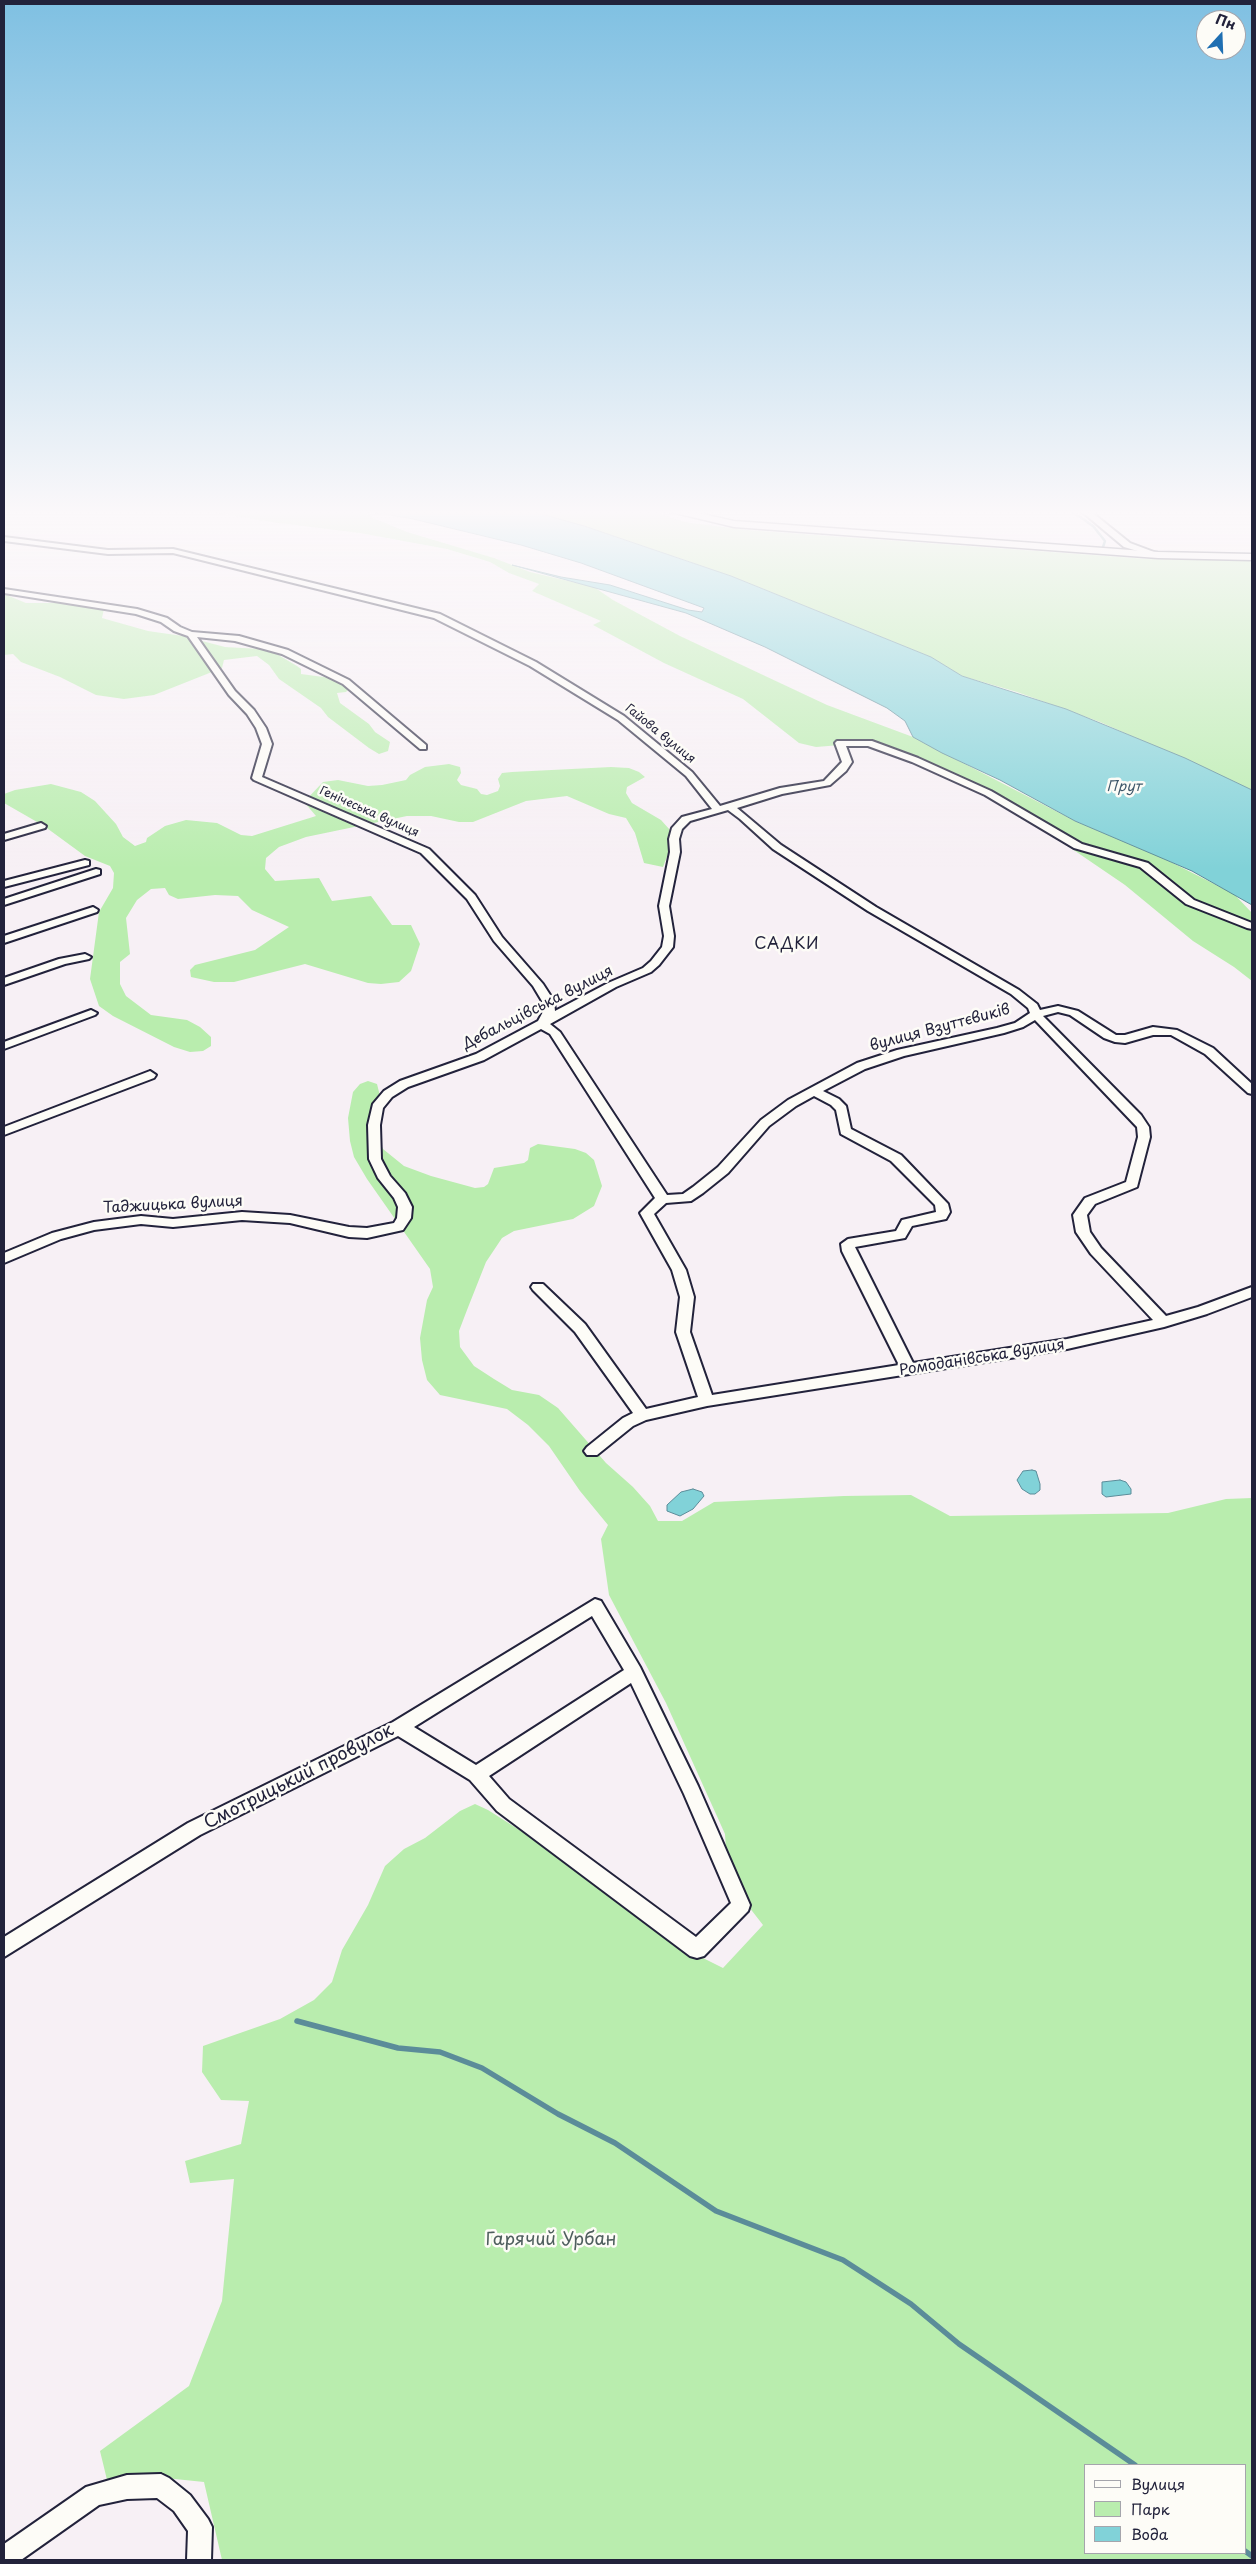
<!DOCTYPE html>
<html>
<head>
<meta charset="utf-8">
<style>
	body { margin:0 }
	#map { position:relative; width:1256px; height:2564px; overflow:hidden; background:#f7f0f5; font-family:"Playpen Sans",sans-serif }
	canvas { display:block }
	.frame { position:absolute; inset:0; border:5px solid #22223b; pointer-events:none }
	.legend { position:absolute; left:1084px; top:2464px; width:162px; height:90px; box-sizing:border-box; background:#fdfcf7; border:1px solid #a5a5ac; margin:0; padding:6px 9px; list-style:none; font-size:15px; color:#22223b }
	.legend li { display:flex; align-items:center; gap:10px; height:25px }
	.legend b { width:25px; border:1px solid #a5a5ac }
	.north { position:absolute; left:1196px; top:10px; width:50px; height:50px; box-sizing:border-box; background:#fdfcf7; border:1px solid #a5a5ac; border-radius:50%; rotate:20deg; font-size:14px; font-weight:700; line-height:20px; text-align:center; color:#22223b }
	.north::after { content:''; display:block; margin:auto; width:18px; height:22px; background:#1f6fb2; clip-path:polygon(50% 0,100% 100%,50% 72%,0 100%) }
</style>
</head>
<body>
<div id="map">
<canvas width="1256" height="2564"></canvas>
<div class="frame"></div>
<ul class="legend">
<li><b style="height:6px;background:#fdfcf7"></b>Вулиця</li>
<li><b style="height:14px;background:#b9edae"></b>Парк</li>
<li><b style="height:14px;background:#81d2d8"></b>Вода</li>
</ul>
<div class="north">Пн</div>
</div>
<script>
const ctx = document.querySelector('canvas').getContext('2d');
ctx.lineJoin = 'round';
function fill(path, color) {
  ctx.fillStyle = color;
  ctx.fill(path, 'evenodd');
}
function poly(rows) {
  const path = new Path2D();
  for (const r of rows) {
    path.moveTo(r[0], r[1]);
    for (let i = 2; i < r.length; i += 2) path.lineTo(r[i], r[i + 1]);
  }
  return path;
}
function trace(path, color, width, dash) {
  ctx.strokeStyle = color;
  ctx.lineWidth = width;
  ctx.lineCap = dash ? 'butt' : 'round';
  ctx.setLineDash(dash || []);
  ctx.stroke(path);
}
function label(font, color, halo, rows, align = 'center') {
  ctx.font = font + ' "Playpen Sans",sans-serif';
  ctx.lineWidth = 5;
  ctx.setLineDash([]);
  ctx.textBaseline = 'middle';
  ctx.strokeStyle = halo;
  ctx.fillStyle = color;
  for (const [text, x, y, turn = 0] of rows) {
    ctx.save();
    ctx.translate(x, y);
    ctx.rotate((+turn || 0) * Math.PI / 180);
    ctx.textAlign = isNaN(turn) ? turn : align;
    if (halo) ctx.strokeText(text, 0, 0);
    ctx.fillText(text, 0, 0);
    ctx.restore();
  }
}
fill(poly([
	[201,510,360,510,375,519,407,532,494,558,530,572,594,587,613,600,680,636,827,705,913,737,1075,821,1157,855,1234,894,1252,913,1252,981,1234,967,1193,941,1125,885,1012,808,956,779,869,746,853,744,816,747,799,743,743,699,664,663,593,625,601,621,532,591,539,584,509,573,490,562,447,549,360,533,271,522],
	[527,510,650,510,684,522,747,530,1148,559,1252,560,1252,790,1100,722,1017,692,962,676,931,657,731,576,584,526],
	[4,594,26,603,71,603,104,609,102,618,148,631,183,636,225,647,261,649,275,653,297,666,301,669,301,674,331,678,350,688,346,692,337,693,340,703,369,724,375,732,390,742,388,751,379,754,369,748,328,717,321,708,279,679,269,665,257,656,224,660,222,668,154,695,124,699,96,695,60,677,21,662,13,654,4,655],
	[449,764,460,767,461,773,457,780,461,785,477,789,481,794,487,795,498,791,500,786,498,779,502,773,512,772,611,767,629,768,639,772,645,777,627,787,626,793,632,803,661,820,670,830,668,854,663,867,644,863,635,833,626,818,609,814,567,796,526,801,473,822,459,822,431,816,407,816,306,837,279,847,266,858,265,869,275,881,319,878,332,901,371,896,392,925,411,925,420,944,411,971,399,982,381,984,368,983,305,964,234,982,214,982,191,977,190,970,195,965,255,950,289,927,252,910,238,896,215,895,178,899,169,895,165,888,151,889,137,900,126,918,130,954,120,962,120,984,126,996,151,1015,187,1020,200,1027,211,1037,211,1046,203,1051,190,1052,174,1047,113,1016,99,1006,90,979,99,912,113,888,114,873,110,866,85,856,44,826,4,803,4,794,15,790,51,784,81,792,95,801,116,824,123,837,135,846,146,842,147,838,165,826,186,820,217,823,241,835,252,836,316,816,304,802,323,782,338,780,368,786,382,785,406,780,410,775,425,767],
	[368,1081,377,1084,380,1096,385,1101,378,1138,383,1149,404,1166,431,1176,475,1188,484,1187,488,1184,494,1168,524,1163,528,1160,530,1148,538,1144,575,1149,586,1153,594,1160,602,1186,594,1206,573,1219,514,1231,502,1238,486,1262,467,1310,459,1331,460,1347,474,1366,494,1379,512,1390,539,1395,558,1408,606,1463,633,1487,650,1506,658,1521,682,1521,714,1502,844,1496,911,1495,950,1516,1168,1513,1226,1499,1252,1498,1252,2560,222,2560,204,2482,146,2476,109,2488,100,2451,189,2386,222,2301,234,2179,190,2183,185,2161,241,2144,249,2101,221,2100,202,2072,203,2046,280,2019,314,2000,332,1982,342,1950,368,1905,385,1866,404,1849,425,1838,460,1811,475,1804,488,1810,551,1850,701,1957,723,1968,763,1925,728,1880,725,1834,666,1703,609,1595,601,1539,608,1525,580,1491,549,1446,528,1425,507,1409,440,1395,427,1380,422,1360,420,1338,427,1300,433,1287,430,1269,367,1179,354,1157,350,1141,348,1118,353,1092,360,1084],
	[1085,2465,1245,2465,1245,2553,1085,2553]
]), '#b9edae');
const water = poly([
	[360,510,527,510,584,526,731,576,931,657,962,676,1066,709,1185,758,1252,790,1252,905,1192,871,1075,821,1000,780,942,753,913,737,905,721,887,708,765,647,686,613,512,565,561,577,610,585,688,610,702,612,704,608,581,563,521,545,413,519,360,510],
	[1032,1470,1036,1471,1040,1484,1040,1490,1035,1494,1030,1494,1022,1489,1017,1480,1023,1471,1032,1470],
	[1120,1480,1126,1482,1131,1489,1131,1494,1106,1497,1102,1494,1102,1482,1120,1480],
	[693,1489,702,1492,704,1496,693,1509,680,1516,667,1511,667,1505,681,1492,693,1489]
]);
fill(water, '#81d2d8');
trace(water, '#5b8c99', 1);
trace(poly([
	[1070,510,1093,526,1105,541,1103,547]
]), '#5b8c99', 2.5);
trace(poly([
	[297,2021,398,2048,440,2052,482,2068,558,2114,615,2143,716,2211,843,2260,911,2304,959,2344,1135,2465],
	[1245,2551,1252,2556]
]), '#5b8c99', 5.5);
const street = poly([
	[1080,510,1089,510,1130,543,1162,555,1158,557,1124,547,1080,510],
	[4,537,108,550,173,549,440,614,536,662,624,716,692,772,720,806,780,788,824,781,842,762,835,743,837,741,872,741,918,758,991,791,1082,844,1148,863,1194,900,1252,923,1252,929,1247,928,1186,904,1140,867,1074,848,985,795,912,762,868,746,846,746,852,762,846,771,830,785,782,794,737,808,781,845,876,907,1019,990,1037,1004,1040,1010,1058,1006,1078,1011,1116,1035,1125,1035,1153,1027,1177,1030,1213,1048,1252,1084,1252,1094,1248,1093,1205,1054,1171,1035,1153,1035,1125,1043,1115,1042,1104,1038,1070,1015,1058,1012,1043,1016,1141,1115,1149,1127,1150,1137,1137,1187,1095,1204,1087,1215,1090,1232,1101,1248,1166,1316,1198,1307,1252,1287,1252,1297,1207,1314,1164,1327,1067,1349,707,1406,646,1420,633,1426,597,1455,587,1455,584,1451,587,1447,623,1418,633,1413,575,1332,533,1290,531,1287,533,1284,543,1284,585,1324,646,1409,698,1397,676,1332,680,1297,672,1270,640,1213,655,1198,550,1034,541,1029,484,1060,408,1087,392,1097,383,1108,380,1125,381,1159,390,1176,405,1193,412,1207,411,1218,403,1230,367,1238,349,1237,290,1223,242,1220,173,1227,141,1224,94,1230,61,1239,4,1263,4,1253,52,1233,94,1222,141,1216,173,1219,242,1212,290,1215,349,1227,367,1228,394,1223,397,1218,398,1207,394,1198,378,1178,369,1159,368,1125,373,1104,384,1091,400,1081,476,1054,538,1021,544,1010,542,1001,533,986,494,941,467,899,421,853,254,780,252,778,262,744,256,728,247,714,229,695,188,636,174,631,161,622,136,614,4,593,4,589,137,609,167,618,180,627,192,632,239,636,288,650,349,680,426,745,426,749,420,749,343,684,282,654,235,641,197,637,235,691,254,710,266,728,272,744,262,777,429,849,475,895,502,937,543,984,554,1001,555,1011,608,983,643,968,651,961,662,947,664,936,659,906,670,852,669,839,672,828,682,817,712,809,686,776,618,720,530,666,434,618,173,553,108,554,4,541,4,537],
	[728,810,740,819,773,849,868,911,1011,994,1028,1008,1030,1013,1015,1023,997,1028,897,1050,857,1063,788,1100,761,1120,718,1167,693,1187,683,1194,667,1195,560,1032,550,1024,616,987,651,972,659,965,673,947,674,936,669,906,680,852,679,839,682,829,690,821,728,810],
	[1035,1020,1137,1127,1138,1137,1126,1182,1085,1198,1073,1215,1076,1232,1091,1254,1153,1320,1067,1339,913,1363,855,1247,905,1238,912,1226,946,1219,950,1212,948,1204,901,1155,851,1129,846,1106,839,1099,823,1091,865,1069,904,1056,1004,1033,1023,1027,1035,1020],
	[814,1096,831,1105,836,1110,841,1134,891,1161,935,1205,936,1212,902,1220,896,1231,848,1239,841,1244,842,1251,899,1365,712,1395,690,1332,694,1297,686,1270,654,1214,666,1203,691,1201,703,1193,728,1173,769,1126,796,1106,814,1096],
	[41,823,46,826,45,828,4,840,4,834,41,823],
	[85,860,89,861,89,865,4,887,4,881,85,860],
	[96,869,100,870,100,874,4,905,4,899,96,869],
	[93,907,98,910,97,912,4,943,4,936,93,907],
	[85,954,91,957,89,959,65,964,4,985,4,978,59,959,85,954],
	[91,1010,97,1013,95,1015,4,1049,4,1042,91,1010],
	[150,1071,156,1075,154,1078,4,1135,4,1127,150,1071],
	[595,1599,601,1601,640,1667,698,1786,750,1905,748,1911,704,1956,697,1958,690,1956,497,1811,470,1780,398,1736,200,1835,4,1957,4,1937,188,1823,393,1722,595,1599],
	[592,1616,624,1670,476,1765,414,1727,592,1616],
	[631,1683,684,1794,731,1903,696,1937,509,1799,489,1776,631,1683],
	[161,2474,169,2478,190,2495,208,2519,212,2527,211,2560,187,2560,188,2531,174,2511,157,2498,127,2499,99,2505,21,2560,4,2560,4,2544,86,2487,127,2475,161,2474]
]);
const secondary = poly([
	[663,510,684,510,734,521,1158,552,1252,554,1252,560,1158,558,734,527,663,510]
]);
trace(street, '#22223b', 4);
trace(secondary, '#22223b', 3);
fill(street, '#fdfcf7');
fill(secondary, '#fdfcf7');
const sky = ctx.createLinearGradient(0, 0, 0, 869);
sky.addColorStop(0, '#7fc0e2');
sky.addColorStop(0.59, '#fbf8fa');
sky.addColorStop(1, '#fbf8fa00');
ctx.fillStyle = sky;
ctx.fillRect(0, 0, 1256, 869);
label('12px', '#22223b', '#fdfcf7', [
	["Гайова вулиця",660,734,39],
	["Генічеська вулиця",369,812,24]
]);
label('italic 14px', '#3e576a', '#fdfcf7', [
	["Прут",1124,787]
]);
label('15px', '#22223b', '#fdfcf7', [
	["Дебальцівська вулиця",538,1008,-27],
	["вулиця Взуттєвиків",940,1028,-15],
	["Таджицька вулиця",173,1205,-3],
	["Ромоданівська вулиця",982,1358,-9]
]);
ctx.letterSpacing = '1px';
label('16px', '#22223b', '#fdfcf7', [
	["САДКИ",787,945]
]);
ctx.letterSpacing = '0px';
label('18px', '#22223b', '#fdfcf7', [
	["Смотрицький провулок",299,1777,-27]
]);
label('18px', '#4f5f5e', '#fdfcf7', [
	["Гарячий Урбан",551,2240]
]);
</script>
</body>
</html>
